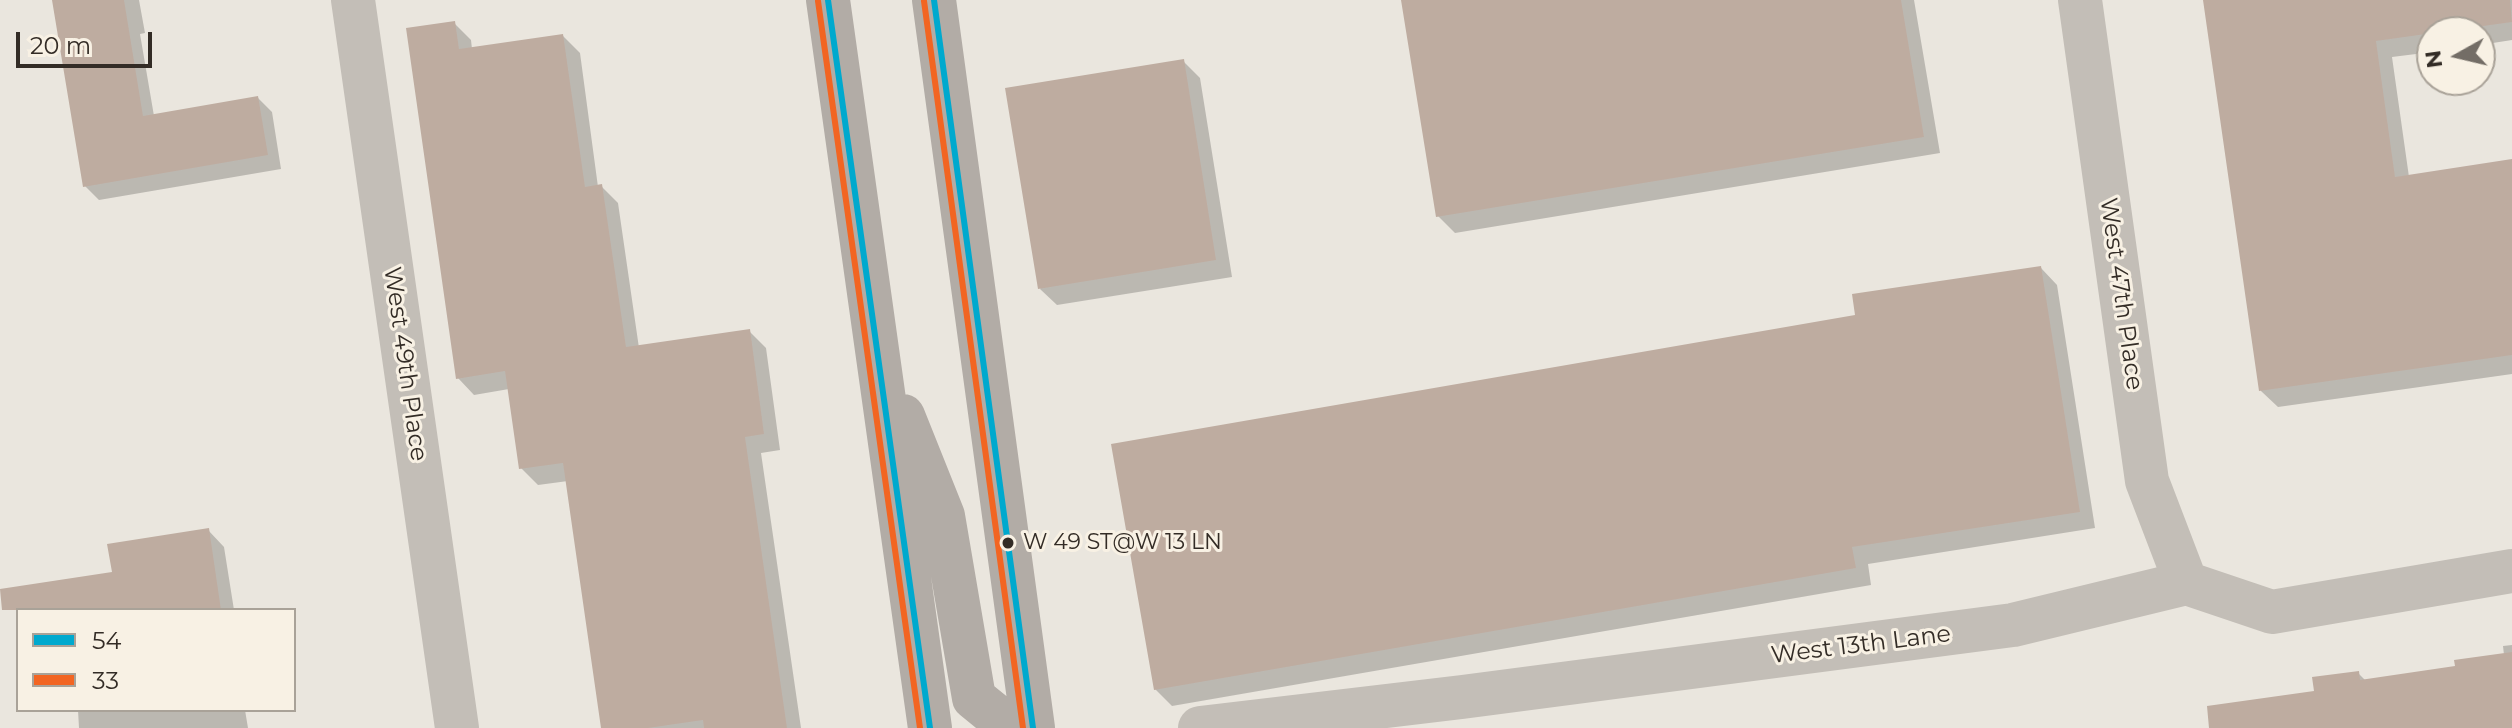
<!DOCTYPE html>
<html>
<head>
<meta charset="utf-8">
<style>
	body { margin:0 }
	#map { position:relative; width:2512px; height:728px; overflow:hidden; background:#eae6de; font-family:Montserrat,sans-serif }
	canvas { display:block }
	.legend { position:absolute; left:16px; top:608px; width:280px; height:104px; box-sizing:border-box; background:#f8f1e4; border:2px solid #a9a298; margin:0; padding:10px 14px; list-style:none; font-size:24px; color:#332c26 }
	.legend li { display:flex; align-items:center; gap:16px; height:40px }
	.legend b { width:40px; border:2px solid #a9a298 }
	.north { position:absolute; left:2416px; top:16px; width:80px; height:80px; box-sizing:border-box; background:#f8f1e4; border:2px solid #a9a298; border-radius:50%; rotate:262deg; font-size:22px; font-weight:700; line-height:32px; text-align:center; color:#332c26 }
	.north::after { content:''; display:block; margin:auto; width:28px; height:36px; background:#736d66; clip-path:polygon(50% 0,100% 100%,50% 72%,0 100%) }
	.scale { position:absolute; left:16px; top:32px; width:136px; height:36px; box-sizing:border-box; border:4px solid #332c26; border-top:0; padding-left:10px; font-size:24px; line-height:28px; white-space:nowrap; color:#332c26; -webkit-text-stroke:6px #f8f1e4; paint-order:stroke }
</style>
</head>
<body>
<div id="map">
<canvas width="2512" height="728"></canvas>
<ul class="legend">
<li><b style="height:10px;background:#00a9ce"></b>54</li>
<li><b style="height:10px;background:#f26522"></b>33</li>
</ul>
<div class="north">N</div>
<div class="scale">20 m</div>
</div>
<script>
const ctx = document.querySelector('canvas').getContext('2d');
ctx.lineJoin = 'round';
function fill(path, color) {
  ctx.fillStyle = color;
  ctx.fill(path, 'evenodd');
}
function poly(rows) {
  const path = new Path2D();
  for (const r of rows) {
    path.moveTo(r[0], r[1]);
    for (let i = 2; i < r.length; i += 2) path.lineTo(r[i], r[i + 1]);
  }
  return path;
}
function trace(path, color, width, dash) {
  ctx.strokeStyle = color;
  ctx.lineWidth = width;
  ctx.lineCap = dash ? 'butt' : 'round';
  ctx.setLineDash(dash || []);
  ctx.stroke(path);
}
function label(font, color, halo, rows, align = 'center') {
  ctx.font = font + ' Montserrat,sans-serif';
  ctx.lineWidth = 6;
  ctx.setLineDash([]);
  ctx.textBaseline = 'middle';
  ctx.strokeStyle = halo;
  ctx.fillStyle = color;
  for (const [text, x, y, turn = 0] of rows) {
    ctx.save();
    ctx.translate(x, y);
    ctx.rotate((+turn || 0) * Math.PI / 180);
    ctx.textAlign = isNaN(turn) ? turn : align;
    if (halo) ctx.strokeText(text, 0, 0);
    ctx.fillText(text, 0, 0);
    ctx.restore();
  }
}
fill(poly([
	[54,0,139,0,145,33,140,34,154,116,258,98,272,112,281,169,99,200,85,186],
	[1403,0,1914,0,1940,153,1455,233,1438,216],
	[2205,0,2512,0,2512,40,2480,45,2480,32,2432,32,2432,52,2392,57,2409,177,2512,161,2512,374,2278,407,2261,391],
	[454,23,471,40,472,49,563,36,580,53,598,187,601,186,618,203,639,348,749,331,766,348,780,450,761,453,801,728,603,728,568,481,538,485,521,468,509,389,474,395,458,378],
	[1183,61,1200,78,1232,277,1057,305,1040,289],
	[2041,268,2057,285,2095,528,1868,564,1871,585,1172,706,1155,689,1857,317],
	[208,530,224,547,234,610,63,610,114,574],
	[2512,645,2512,728,2247,728,2358,673,2366,681,2458,668,2504,655,2503,646],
	[78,710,245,710,248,728,79,728]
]), '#0003');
fill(poly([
	[52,0,124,0,143,116,258,96,268,155,83,187],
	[1401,0,1901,0,1924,137,1436,217],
	[2203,0,2510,0,2512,22,2376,41,2395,177,2512,159,2512,355,2259,391],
	[455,21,459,49,563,34,585,187,602,184,626,347,750,329,764,434,745,437,787,728,704,728,703,720,648,728,601,728,563,463,519,469,505,371,456,379,406,28],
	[1184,59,1216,260,1038,289,1005,88],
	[2041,266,2080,512,1852,547,1856,568,1154,690,1111,444,1855,315,1852,294],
	[209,528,221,610,2,610,0,589,112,572,107,544],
	[2512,652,2512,728,2209,728,2207,706,2314,691,2312,677,2359,671,2360,680,2455,666,2454,660]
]), '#beaca0');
trace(poly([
	[353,0,457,728],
	[2080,0,2147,481,2186,583],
	[1200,728,1462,697,2013,625,2186,583,2272,612,2512,571]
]), '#c3beb7', 44);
trace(poly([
	[828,0,930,728],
	[934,0,1033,728],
	[903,416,943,516,974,698,1011,728]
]), '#b2aca6', 44);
trace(poly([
	[828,0,930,728],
	[934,0,1033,728]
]), '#00a9ce', 6);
trace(poly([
	[818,1,920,728],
	[924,1,1023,728]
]), '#f26522', 6);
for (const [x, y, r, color] of [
	[1008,543,7,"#332c26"]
]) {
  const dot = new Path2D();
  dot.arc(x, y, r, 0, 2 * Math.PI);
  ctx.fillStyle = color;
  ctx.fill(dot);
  trace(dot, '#f8f1e4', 3);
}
label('22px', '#332c26', '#f8f1e4', [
	["W 49 ST@W 13 LN",1023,543]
], 'left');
label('24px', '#332c26', '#f8f1e4', [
	["West 47th Place",2121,294,82],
	["West 49th Place",405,364,82],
	["West 13th Lane",1861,645,-7]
]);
</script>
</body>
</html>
